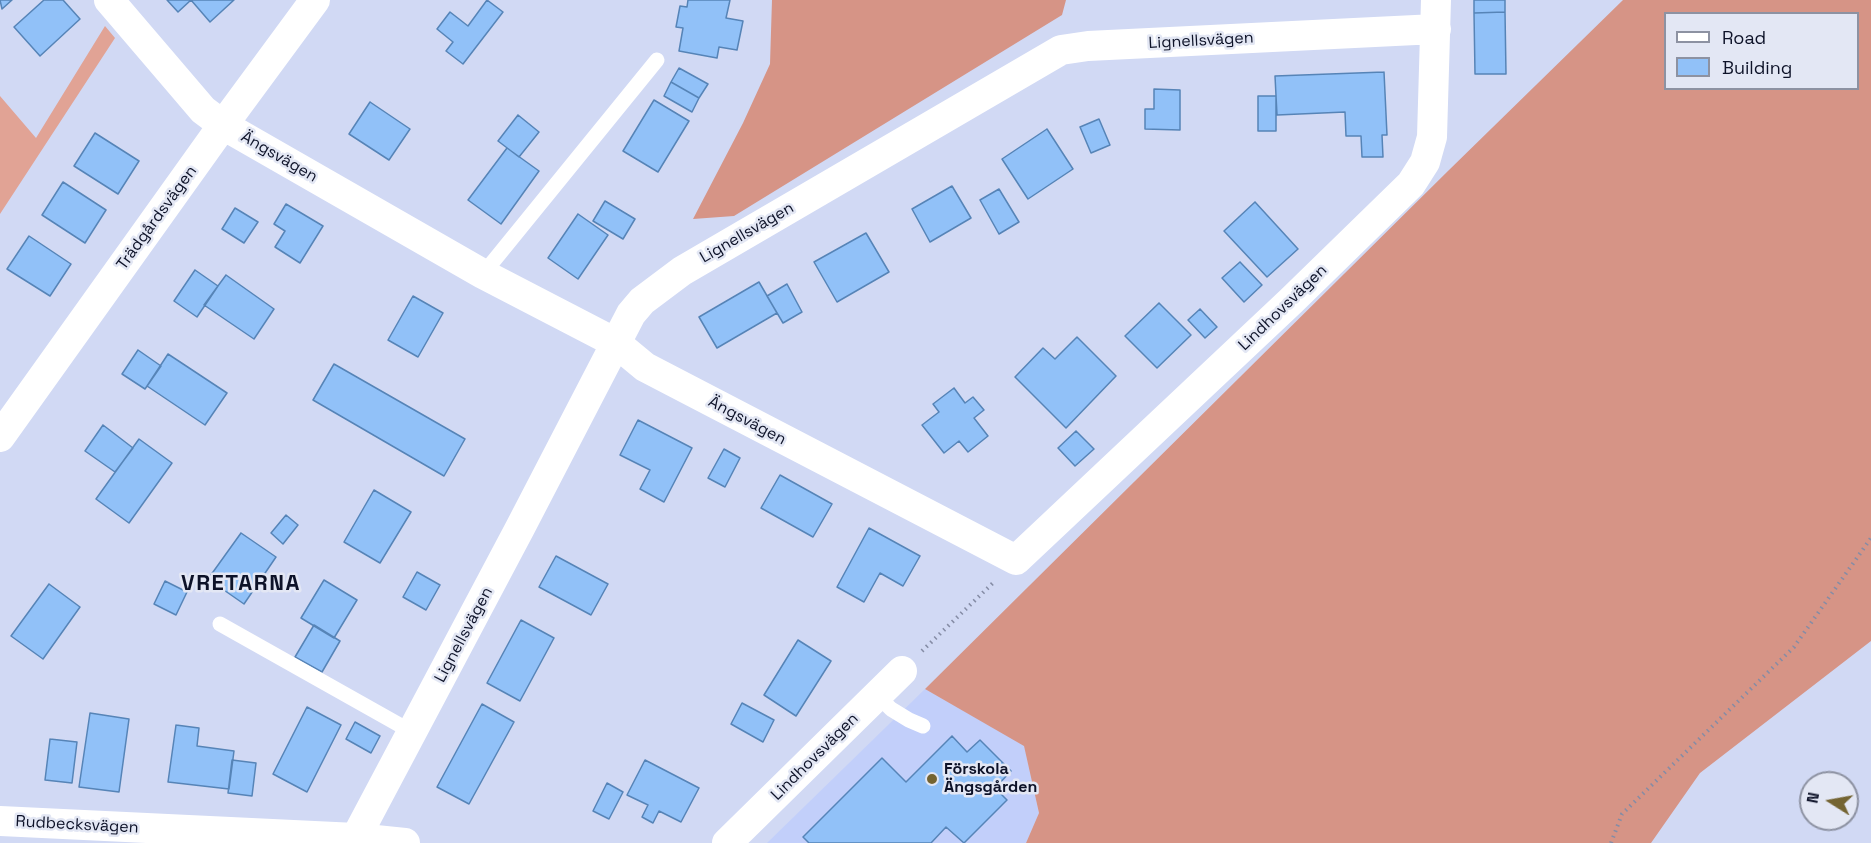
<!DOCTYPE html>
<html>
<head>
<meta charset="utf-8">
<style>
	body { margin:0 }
	#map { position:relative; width:1871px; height:843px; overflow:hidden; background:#d1d9f4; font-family:"Space Grotesk",sans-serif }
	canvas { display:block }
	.legend { position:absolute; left:1664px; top:12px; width:195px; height:78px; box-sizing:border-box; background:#e3e7f4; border:2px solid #8d92a2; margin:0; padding:8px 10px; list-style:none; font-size:18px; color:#0d1228 }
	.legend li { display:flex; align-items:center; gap:12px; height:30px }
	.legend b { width:30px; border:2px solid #8d92a2 }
	.north { position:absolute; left:1799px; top:771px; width:60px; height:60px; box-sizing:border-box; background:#e3e7f4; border:2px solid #8d92a2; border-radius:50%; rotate:281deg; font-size:16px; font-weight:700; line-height:24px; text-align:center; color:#0d1228 }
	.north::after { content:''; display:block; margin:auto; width:21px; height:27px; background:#746432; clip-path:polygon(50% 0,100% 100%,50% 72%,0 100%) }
</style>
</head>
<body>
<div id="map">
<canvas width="1871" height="843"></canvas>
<ul class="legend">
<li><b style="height:8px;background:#fff"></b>Road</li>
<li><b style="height:16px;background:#91c1f8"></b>Building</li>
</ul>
<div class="north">N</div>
</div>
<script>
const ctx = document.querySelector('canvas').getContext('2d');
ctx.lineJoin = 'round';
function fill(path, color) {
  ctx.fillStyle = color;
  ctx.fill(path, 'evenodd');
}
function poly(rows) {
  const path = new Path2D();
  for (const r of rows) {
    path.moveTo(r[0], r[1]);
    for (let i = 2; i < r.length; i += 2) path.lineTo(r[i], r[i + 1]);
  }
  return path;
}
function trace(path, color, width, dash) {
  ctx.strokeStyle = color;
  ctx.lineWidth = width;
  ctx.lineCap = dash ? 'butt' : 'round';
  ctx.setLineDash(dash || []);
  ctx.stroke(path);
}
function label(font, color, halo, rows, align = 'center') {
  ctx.font = font + ' "Space Grotesk",sans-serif';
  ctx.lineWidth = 5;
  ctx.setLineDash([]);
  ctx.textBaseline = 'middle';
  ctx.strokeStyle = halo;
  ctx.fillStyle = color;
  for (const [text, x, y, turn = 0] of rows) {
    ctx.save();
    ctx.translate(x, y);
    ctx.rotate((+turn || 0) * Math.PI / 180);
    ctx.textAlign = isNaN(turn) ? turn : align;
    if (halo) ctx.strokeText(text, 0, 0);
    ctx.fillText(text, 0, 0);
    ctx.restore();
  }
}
fill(poly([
	[925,689,1024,745,1039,813,1026,843,767,843]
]), '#c2cffa');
fill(poly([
	[105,26,115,38,0,214,0,96,36,138]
]), '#e1a395');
fill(poly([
	[772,0,1066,0,1062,15,734,216,693,219,743,123,770,64],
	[1623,0,1871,0,1871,641,1700,773,1651,843,1026,843,1039,813,1024,746,925,689,1449,170],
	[1666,14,1858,14,1858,88,1666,88]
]), '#d69486');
const building = poly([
	[0,0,12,0,2,9,0,0],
	[44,0,63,0,80,19,40,56,14,27,44,0],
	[167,0,234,0,210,22,191,0,178,12,167,0],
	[487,0,503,12,463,64,446,51,453,42,437,29,450,12,468,26,487,0],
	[688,0,730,0,726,18,743,21,737,50,719,47,717,58,679,51,683,28,676,27,680,6,687,7,688,0],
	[1474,0,1505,0,1505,12,1474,13,1474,0],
	[1505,12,1506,74,1475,74,1474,13,1505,12],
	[679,68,708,84,699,98,671,82,679,68],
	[1384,72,1387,135,1382,135,1383,157,1362,157,1361,136,1346,136,1345,112,1277,115,1275,76,1384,72],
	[671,82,699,98,692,112,664,96,671,82],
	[1154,89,1180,90,1180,130,1145,129,1145,109,1154,109,1154,89],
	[1258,96,1276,96,1276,131,1258,131,1258,96],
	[654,100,689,121,658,172,623,151,654,100],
	[370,102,410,129,389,160,349,134,370,102],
	[518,115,539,132,519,157,498,141,518,115],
	[1099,119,1110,145,1091,153,1080,127,1099,119],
	[1047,129,1073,169,1028,199,1002,159,1047,129],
	[95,133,139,161,118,194,74,166,95,133],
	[507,148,539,171,501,224,468,200,507,148],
	[63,182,106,210,85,243,42,215,63,182],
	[952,186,971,218,930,242,912,209,952,186],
	[999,189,1019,222,999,234,980,200,999,189],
	[605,201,635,219,623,239,593,221,605,201],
	[1255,202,1298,249,1267,277,1224,231,1255,202],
	[286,204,323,226,300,263,275,247,285,231,274,224,286,204],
	[235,208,258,222,244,243,222,229,235,208],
	[578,214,608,235,578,279,548,258,578,214],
	[866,233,889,272,837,302,814,262,866,233],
	[29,236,71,264,50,296,7,269,29,236],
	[1240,262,1262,285,1244,302,1222,278,1240,262],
	[195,270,218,286,197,317,174,301,195,270],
	[226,275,274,309,254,339,204,305,226,275],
	[759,282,777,313,717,348,699,317,759,282],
	[787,284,802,312,783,323,767,296,787,284],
	[413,296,443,313,418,357,388,340,413,296],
	[1159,303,1191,335,1157,368,1125,336,1159,303],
	[1200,309,1217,327,1205,338,1188,320,1200,309],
	[1077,337,1116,376,1066,428,1015,377,1043,348,1055,359,1077,337],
	[138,350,161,366,145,389,122,374,138,350],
	[168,354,227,393,205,425,147,386,168,354],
	[334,364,465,439,444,476,313,400,334,364],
	[954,388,965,403,973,397,984,410,974,418,988,436,968,452,959,441,944,453,922,425,939,412,933,404,954,388],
	[638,420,692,448,664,502,640,489,650,470,620,455,638,420],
	[103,425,133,448,115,472,85,451,103,425],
	[1076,431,1094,449,1075,466,1058,448,1076,431],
	[139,439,172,463,129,523,96,499,139,439],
	[724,449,740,458,725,487,708,478,724,449],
	[780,475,832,504,813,537,761,508,780,475],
	[374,490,411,512,380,563,344,542,374,490],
	[286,515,298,525,283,544,271,533,286,515],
	[869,528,920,556,903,586,880,573,864,602,837,587,869,528],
	[241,533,276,557,244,604,208,579,241,533],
	[556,556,608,584,591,615,539,587,556,556],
	[417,572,440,585,426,610,403,597,417,572],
	[324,580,357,600,334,638,301,618,324,580],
	[165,581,187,592,176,615,154,604,165,581],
	[49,584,80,607,43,659,11,636,49,584],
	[521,620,554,638,520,701,487,683,521,620],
	[314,625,340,641,322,672,295,657,314,625],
	[798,640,831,661,796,716,764,695,798,640],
	[742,703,774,720,763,742,731,724,742,703],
	[482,704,514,722,469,804,437,787,482,704],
	[307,707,341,725,307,792,273,774,307,707],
	[90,713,129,719,119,792,79,787,90,713],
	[355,722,380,736,371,753,346,739,355,722],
	[176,725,199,728,197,746,234,751,229,789,168,782,176,725],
	[952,736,967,752,980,740,1011,771,995,788,1007,800,964,843,946,827,931,843,809,843,803,837,882,758,906,782,952,736],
	[50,739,77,742,72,783,45,780,50,739],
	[232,760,256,763,252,796,228,793,232,760],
	[645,760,699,788,681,822,659,811,653,823,642,817,648,805,627,795,645,760],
	[607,783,623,792,609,819,593,811,607,783]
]);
fill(building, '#91c1f8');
trace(building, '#5684b7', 1.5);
trace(poly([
	[922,651,994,582],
	[1611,843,1622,814,1794,647,1871,538]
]), '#858ca5', 4, [1.5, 4.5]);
trace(poly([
	[483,274,657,60],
	[220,624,412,732],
	[877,695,891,709,909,720,923,726]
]), '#fff', 15);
trace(poly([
	[109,0,203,110,223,125,483,274,616,343,645,367,1016,560,1291,301,1411,184,1425,162,1432,137,1436,0],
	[0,437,223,125,315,0],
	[0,821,356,838,405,843],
	[353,843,520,528,631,314,642,301,682,271,1061,50,1088,46,1436,29],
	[727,843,902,671]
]), '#fff', 30);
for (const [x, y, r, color] of [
	[932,779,6,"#746432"]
]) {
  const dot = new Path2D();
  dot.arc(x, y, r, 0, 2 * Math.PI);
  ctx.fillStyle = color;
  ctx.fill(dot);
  trace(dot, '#e3e7f4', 2);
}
label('16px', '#0d1228', '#e3e7f4', [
	["Lignellsvägen",1201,41,-3],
	["Ängsvägen",279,157,30],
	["Trädgårdsvägen",157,218,-54],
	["Lignellsvägen",747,233,-30],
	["Lindhovsvägen",1283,308,-44],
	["Ängsvägen",747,421,28],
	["Lignellsvägen",464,635,-62],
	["Lindhovsvägen",815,757,-45],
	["Rudbecksvägen",77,825,3]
]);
label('bold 16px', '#0d1228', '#e3e7f4', [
	["Förskola",944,770],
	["Ängsgården",944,788]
], 'left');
ctx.letterSpacing = '1.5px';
label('bold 22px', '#0d1228', '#e3e7f4', [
	["VRETARNA",241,584]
]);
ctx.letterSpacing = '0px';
</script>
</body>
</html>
